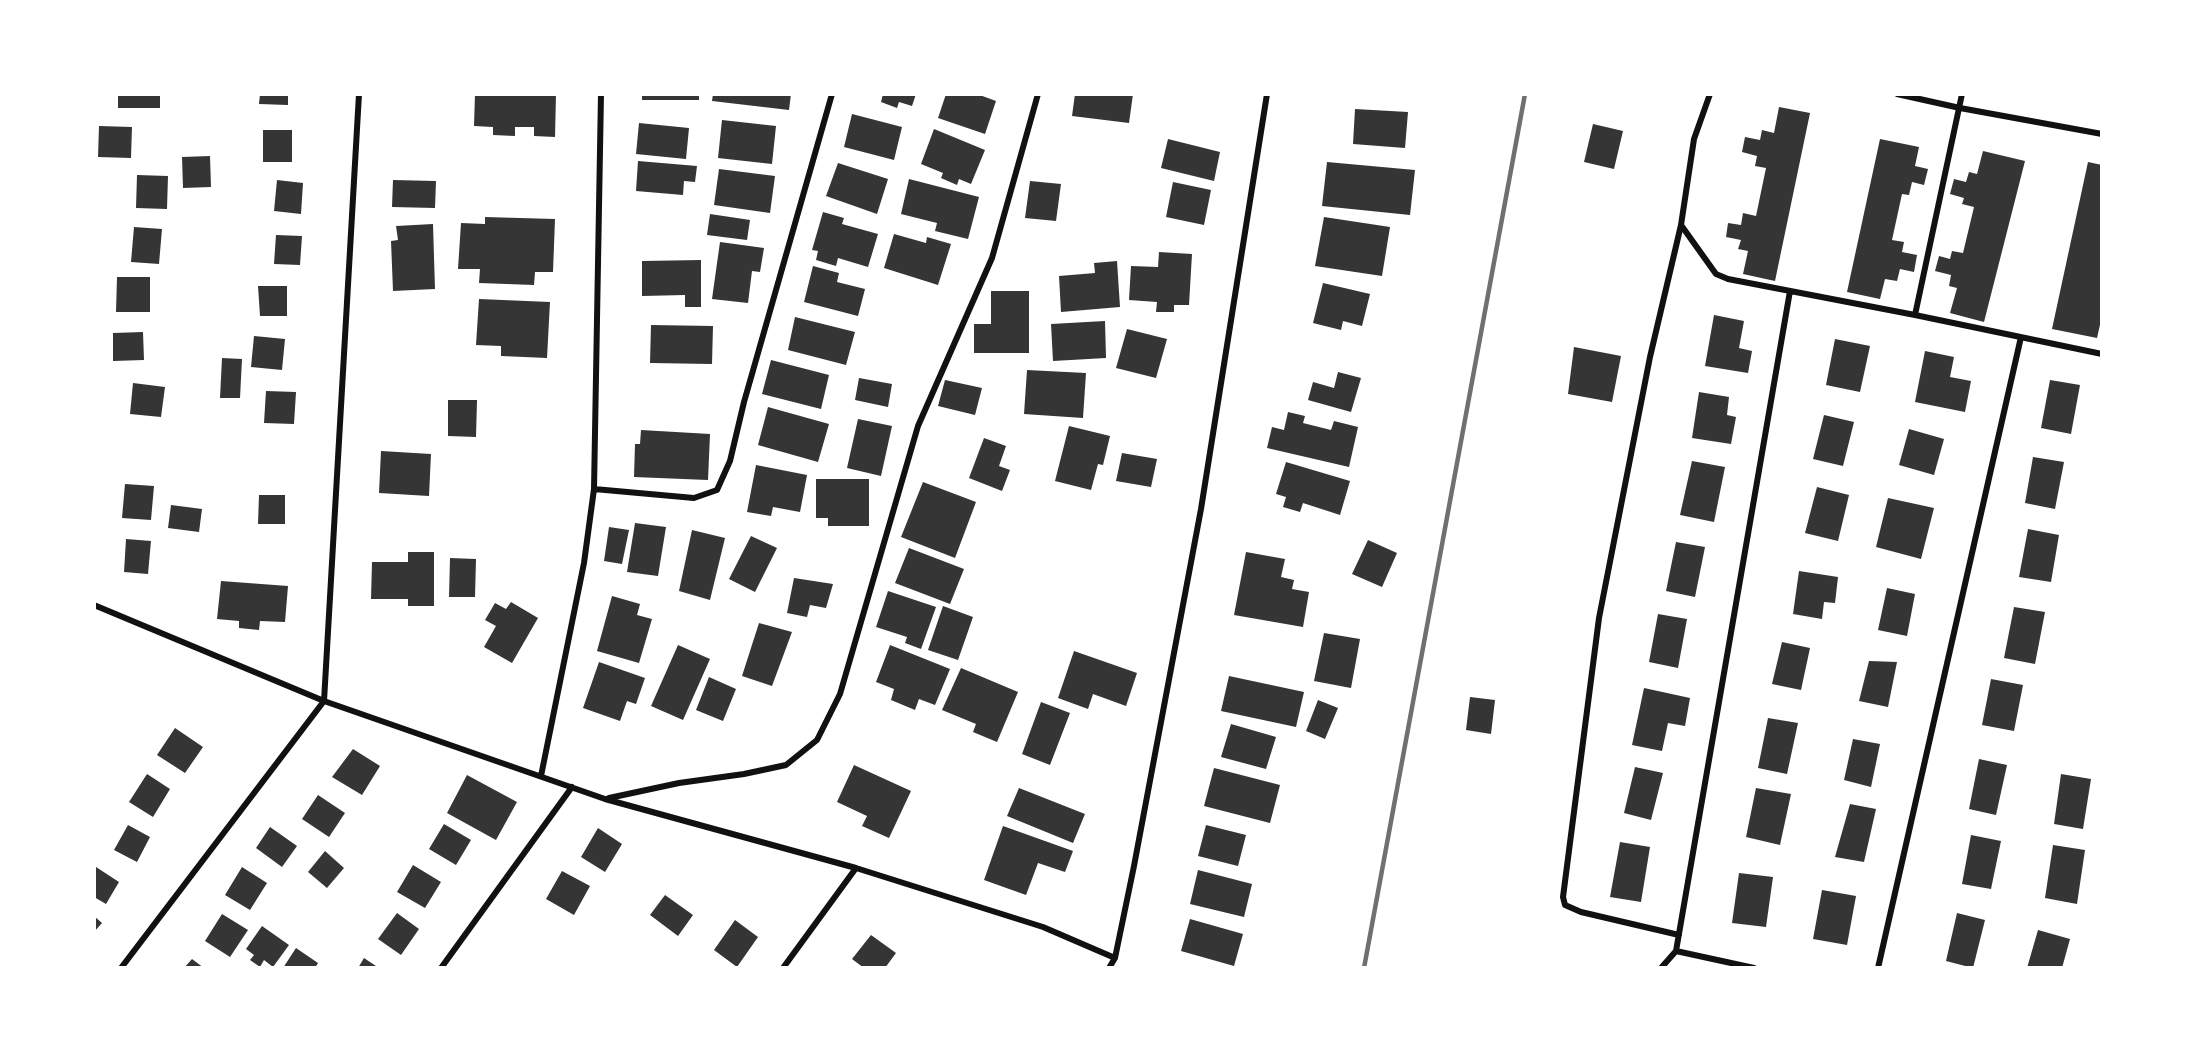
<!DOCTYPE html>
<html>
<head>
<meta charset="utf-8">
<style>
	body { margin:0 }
	#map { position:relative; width:2196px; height:1062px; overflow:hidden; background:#fff; font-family:"Work Sans",sans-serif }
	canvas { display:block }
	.frame { position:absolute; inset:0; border:96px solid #fff; pointer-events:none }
</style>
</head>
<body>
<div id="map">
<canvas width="2196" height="1062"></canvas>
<div class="frame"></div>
</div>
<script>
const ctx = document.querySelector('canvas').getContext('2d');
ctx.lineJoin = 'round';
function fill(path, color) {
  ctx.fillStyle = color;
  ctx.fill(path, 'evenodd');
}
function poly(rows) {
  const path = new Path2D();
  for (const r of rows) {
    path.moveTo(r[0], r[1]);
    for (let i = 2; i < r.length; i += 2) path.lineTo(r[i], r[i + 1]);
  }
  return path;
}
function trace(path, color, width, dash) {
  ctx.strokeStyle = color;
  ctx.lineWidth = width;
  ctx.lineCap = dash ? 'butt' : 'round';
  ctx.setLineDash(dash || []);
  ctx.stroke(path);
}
fill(poly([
	[118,94,160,94,160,108,118,108],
	[260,94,288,94,288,105,259,104],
	[475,94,556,94,555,137,534,136,534,127,515,127,515,136,493,135,493,127,474,126],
	[642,94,699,94,699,100,642,100],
	[713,94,791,94,789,110,712,101],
	[883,94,916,94,912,106,899,102,897,108,881,102],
	[946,94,977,94,996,101,985,134,938,118],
	[1075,94,1133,94,1129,123,1072,116],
	[1779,107,1810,113,1775,281,1743,274,1748,251,1738,249,1741,240,1726,237,1728,223,1741,225,1743,213,1756,216,1766,168,1755,166,1757,156,1742,152,1745,137,1760,140,1762,130,1774,133],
	[1355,109,1408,112,1405,148,1353,144],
	[852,114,902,127,894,160,844,147],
	[722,120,776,126,772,164,718,158],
	[639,123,689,128,686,159,636,154],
	[1593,124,1623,131,1614,169,1584,162],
	[99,126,132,127,131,158,98,157],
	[934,129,985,150,971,184,959,179,957,185,941,178,943,173,921,164],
	[263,130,292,130,292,162,263,162],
	[1168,139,1220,152,1214,181,1161,168],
	[1880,139,1919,147,1915,166,1928,169,1924,185,1912,182,1909,195,1902,194,1892,240,1904,242,1902,252,1917,255,1914,272,1900,269,1897,281,1885,279,1880,299,1847,292],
	[1983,151,2025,161,1984,322,1950,313,1957,288,1949,286,1951,275,1935,271,1939,256,1950,259,1952,251,1963,253,1974,207,1962,204,1964,198,1950,194,1954,179,1966,182,1969,172,1977,174],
	[210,156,211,187,183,188,182,157],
	[638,161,697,166,695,182,684,181,683,195,636,191],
	[1327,162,1415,170,1410,215,1322,206],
	[2088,162,2102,165,2102,316,2097,338,2052,329],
	[838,163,888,179,877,214,826,196],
	[719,169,775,176,770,213,714,205],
	[137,175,168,176,167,209,136,208],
	[909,179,979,197,968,239,935,231,937,223,901,214],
	[277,180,303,183,301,214,274,211],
	[393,180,436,181,435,208,392,207],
	[1030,181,1061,184,1056,221,1025,218],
	[1173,182,1211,190,1204,225,1166,217],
	[823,212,844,218,842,224,878,234,868,267,838,258,836,266,816,260,818,251,812,250],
	[710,214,750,220,747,240,707,235],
	[485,217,555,219,553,272,535,272,534,285,479,283,480,269,458,269,461,223,485,224],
	[1324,217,1390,227,1382,276,1315,266],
	[433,224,435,289,393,291,391,241,398,240,396,226],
	[134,227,162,229,159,264,131,262],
	[894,234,926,243,927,237,951,244,938,285,884,268],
	[276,235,302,236,300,265,274,264],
	[720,242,764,248,760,272,752,271,748,303,712,299],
	[1159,252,1192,254,1189,305,1174,305,1174,312,1156,312,1157,302,1129,300,1131,266,1158,267],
	[701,260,701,307,685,307,685,295,642,296,642,261],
	[1117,261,1120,307,1061,312,1059,276,1095,273,1094,263],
	[813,266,839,273,837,282,865,289,858,316,804,302],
	[117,277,150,277,150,312,116,312],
	[1323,283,1370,294,1362,326,1343,321,1341,330,1313,323],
	[258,286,287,286,287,316,260,316],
	[991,291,1029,291,1029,353,974,353,974,324,991,324],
	[479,299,550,302,547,358,501,356,501,346,476,345],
	[1714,315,1744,321,1739,348,1752,351,1748,373,1705,366],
	[795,317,855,332,846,365,788,350],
	[1105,321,1106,358,1053,361,1051,324],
	[651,325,713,326,712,364,650,363],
	[1127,329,1167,339,1156,378,1116,368],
	[143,332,144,360,113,361,113,333],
	[254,336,285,339,282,370,251,367],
	[1835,339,1870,346,1860,392,1826,385],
	[1574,347,1621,356,1612,402,1568,394],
	[1925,351,1954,357,1950,377,1971,381,1965,412,1915,402],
	[222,358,242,359,240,398,220,398],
	[771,360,829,375,821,409,762,394],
	[1027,370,1086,373,1083,418,1024,414],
	[1338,372,1361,378,1351,412,1308,400,1313,382,1334,388],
	[859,378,892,384,888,407,855,400],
	[945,380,982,388,975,415,938,406],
	[2050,380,2080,385,2071,434,2041,428],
	[133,383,165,387,161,417,130,414],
	[266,391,296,392,294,424,264,423],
	[1699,392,1729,397,1727,415,1736,417,1731,444,1692,438],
	[448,400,477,400,476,437,448,436],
	[768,407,829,424,818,462,758,445],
	[1288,412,1305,416,1303,423,1331,430,1334,421,1358,427,1349,467,1267,448,1272,427,1284,430],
	[1824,415,1854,422,1843,466,1813,459],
	[858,419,892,426,881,476,847,468],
	[1069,426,1110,436,1103,465,1098,464,1091,490,1055,481],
	[1909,429,1944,439,1934,475,1899,465],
	[641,430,710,434,708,480,634,477,635,444,640,444],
	[984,438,1006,446,999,466,1010,470,1002,491,969,478],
	[381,451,431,454,429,496,379,493],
	[1122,453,1157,459,1151,487,1116,481],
	[2033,457,2064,462,2055,509,2025,503],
	[1692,461,1725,467,1714,522,1680,515],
	[1286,462,1350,481,1340,515,1303,503,1300,512,1283,507,1286,497,1276,494],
	[756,465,807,475,800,512,773,507,771,516,747,512],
	[816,479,869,479,869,526,828,526,828,518,816,518],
	[923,482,976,502,955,558,901,537],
	[125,484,154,486,151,520,122,518],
	[1817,487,1849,495,1838,541,1805,533],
	[259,495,285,495,285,524,258,524],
	[1888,498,1934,508,1921,559,1876,547],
	[171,505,202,509,199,532,168,528],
	[635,523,666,527,658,576,627,572],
	[609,527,629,530,622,564,604,561],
	[2028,529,2059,535,2051,582,2019,577],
	[692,530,725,538,710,600,679,591],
	[751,536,777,548,755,592,729,579],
	[126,539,151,541,148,574,124,572],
	[1368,540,1397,553,1382,587,1352,574],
	[1676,542,1705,547,1695,597,1666,591],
	[909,548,964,569,950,604,895,583],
	[408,552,434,552,434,606,408,606,408,599,371,599,372,562,408,562],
	[1246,552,1285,559,1281,577,1294,580,1292,589,1309,592,1303,627,1234,615],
	[450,558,476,559,475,597,449,597],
	[1799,571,1838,577,1835,603,1824,602,1822,619,1793,614],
	[794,578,833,584,826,608,810,605,807,617,787,613],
	[221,581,288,586,285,622,260,621,259,630,239,628,239,621,217,619],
	[1887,588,1915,594,1907,636,1878,630],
	[888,591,936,607,921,649,905,643,907,637,876,627],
	[612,596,640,604,637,615,652,619,639,663,597,651],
	[511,602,538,618,512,663,484,647,496,626,485,620,495,603,506,609],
	[943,606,973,617,958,660,928,650],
	[2014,607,2045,612,2035,664,2004,658],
	[1658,614,1687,619,1678,668,1649,662],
	[759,623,792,632,772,686,742,676],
	[1324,633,1360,639,1351,688,1314,681],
	[1782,642,1810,648,1801,690,1772,684],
	[678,645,710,659,683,720,651,706],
	[890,645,950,669,935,705,919,699,915,710,891,700,894,689,876,682],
	[1074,651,1137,673,1126,706,1093,694,1088,709,1058,698],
	[1869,661,1897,662,1888,707,1859,701],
	[599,662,645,678,636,704,627,701,620,721,583,708],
	[961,668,1018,692,997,742,973,732,976,724,942,710],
	[1229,676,1304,692,1296,727,1221,711],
	[709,677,736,689,723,721,696,710],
	[1991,679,2023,685,2014,731,1982,725],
	[1644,688,1690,698,1685,726,1668,723,1662,751,1632,745],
	[1470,697,1495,700,1491,734,1466,730],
	[1318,700,1338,708,1325,739,1306,731],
	[1041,702,1070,713,1050,765,1022,754],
	[1768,718,1798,723,1787,774,1758,768],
	[1231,724,1276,737,1266,769,1221,757],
	[175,728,203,747,185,773,157,755],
	[1853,739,1880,744,1871,787,1844,780],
	[353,749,380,766,362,795,332,777],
	[1979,759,2007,765,1996,815,1969,809],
	[854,765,911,791,889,838,862,826,867,816,837,802],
	[1635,767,1663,773,1651,820,1624,813],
	[1214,768,1280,785,1270,823,1204,806],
	[147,774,170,789,153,817,129,802],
	[2061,774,2091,779,2083,829,2054,824],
	[467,775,517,802,496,840,447,813],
	[1019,788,1085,814,1073,843,1007,816],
	[1756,788,1791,794,1780,845,1746,837],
	[318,795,345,813,329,837,302,819],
	[1850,804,1876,809,1864,862,1835,857],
	[444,824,471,840,456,865,429,849],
	[128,825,150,837,137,862,114,850],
	[1206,825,1246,835,1238,866,1198,856],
	[1003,826,1073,851,1065,872,1038,863,1026,895,984,880],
	[270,827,297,846,282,867,256,848],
	[598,828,622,844,605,872,581,857],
	[1971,835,2001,841,1991,889,1962,884],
	[1620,842,1650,847,1641,902,1610,897],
	[2053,845,2085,850,2077,904,2045,898],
	[325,851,344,868,327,888,308,872],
	[413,865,441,882,425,908,397,892],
	[96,867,119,882,106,904,94,897],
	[242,867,267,883,250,910,225,895],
	[1198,870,1252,884,1244,917,1190,904],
	[562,871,590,886,574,915,546,899],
	[1739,873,1773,877,1766,927,1732,923],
	[1822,890,1856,896,1847,945,1813,939],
	[665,895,693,915,678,936,650,915],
	[397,913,419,929,401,955,378,939],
	[1957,913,1985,920,1973,968,1946,961],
	[222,914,248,930,230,957,205,941],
	[94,916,102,923,94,932],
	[1190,919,1243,934,1234,966,1181,951],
	[735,920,758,937,737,967,714,950],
	[262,926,289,945,273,967,264,960,260,967,250,960,254,955,246,949],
	[2038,930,2070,939,2062,968,2027,968],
	[871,935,896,953,885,968,864,968,852,959],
	[296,948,318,963,315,968,283,968],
	[364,958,379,968,358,968],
	[192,959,204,968,184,968]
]), '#353535');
trace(poly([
	[1710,94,1694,139,1681,225,1716,274,1728,279,1915,315,2102,354],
	[1897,94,1960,108,2102,134],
	[1915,315,1962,94],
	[594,489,694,498,717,490,730,461,744,402,832,94],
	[94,605,324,701,605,799,856,868,1043,927,1115,958],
	[541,776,584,563,594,489,601,94],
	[609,798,679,783,744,774,786,765,817,740,840,694,918,426,992,258,1038,94],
	[1679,935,1581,912,1565,905,1563,897,1599,618,1650,357,1681,225],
	[1676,951,1754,968],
	[121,968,324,701,359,94],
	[441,968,572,787],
	[783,968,856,868],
	[1109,968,1115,958,1134,866,1201,509,1267,94],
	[1661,968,1676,951,1790,291],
	[1878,968,2021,337]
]), '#111', 6);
trace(poly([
	[1364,968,1525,94]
]), '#707070', 4.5);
</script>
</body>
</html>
